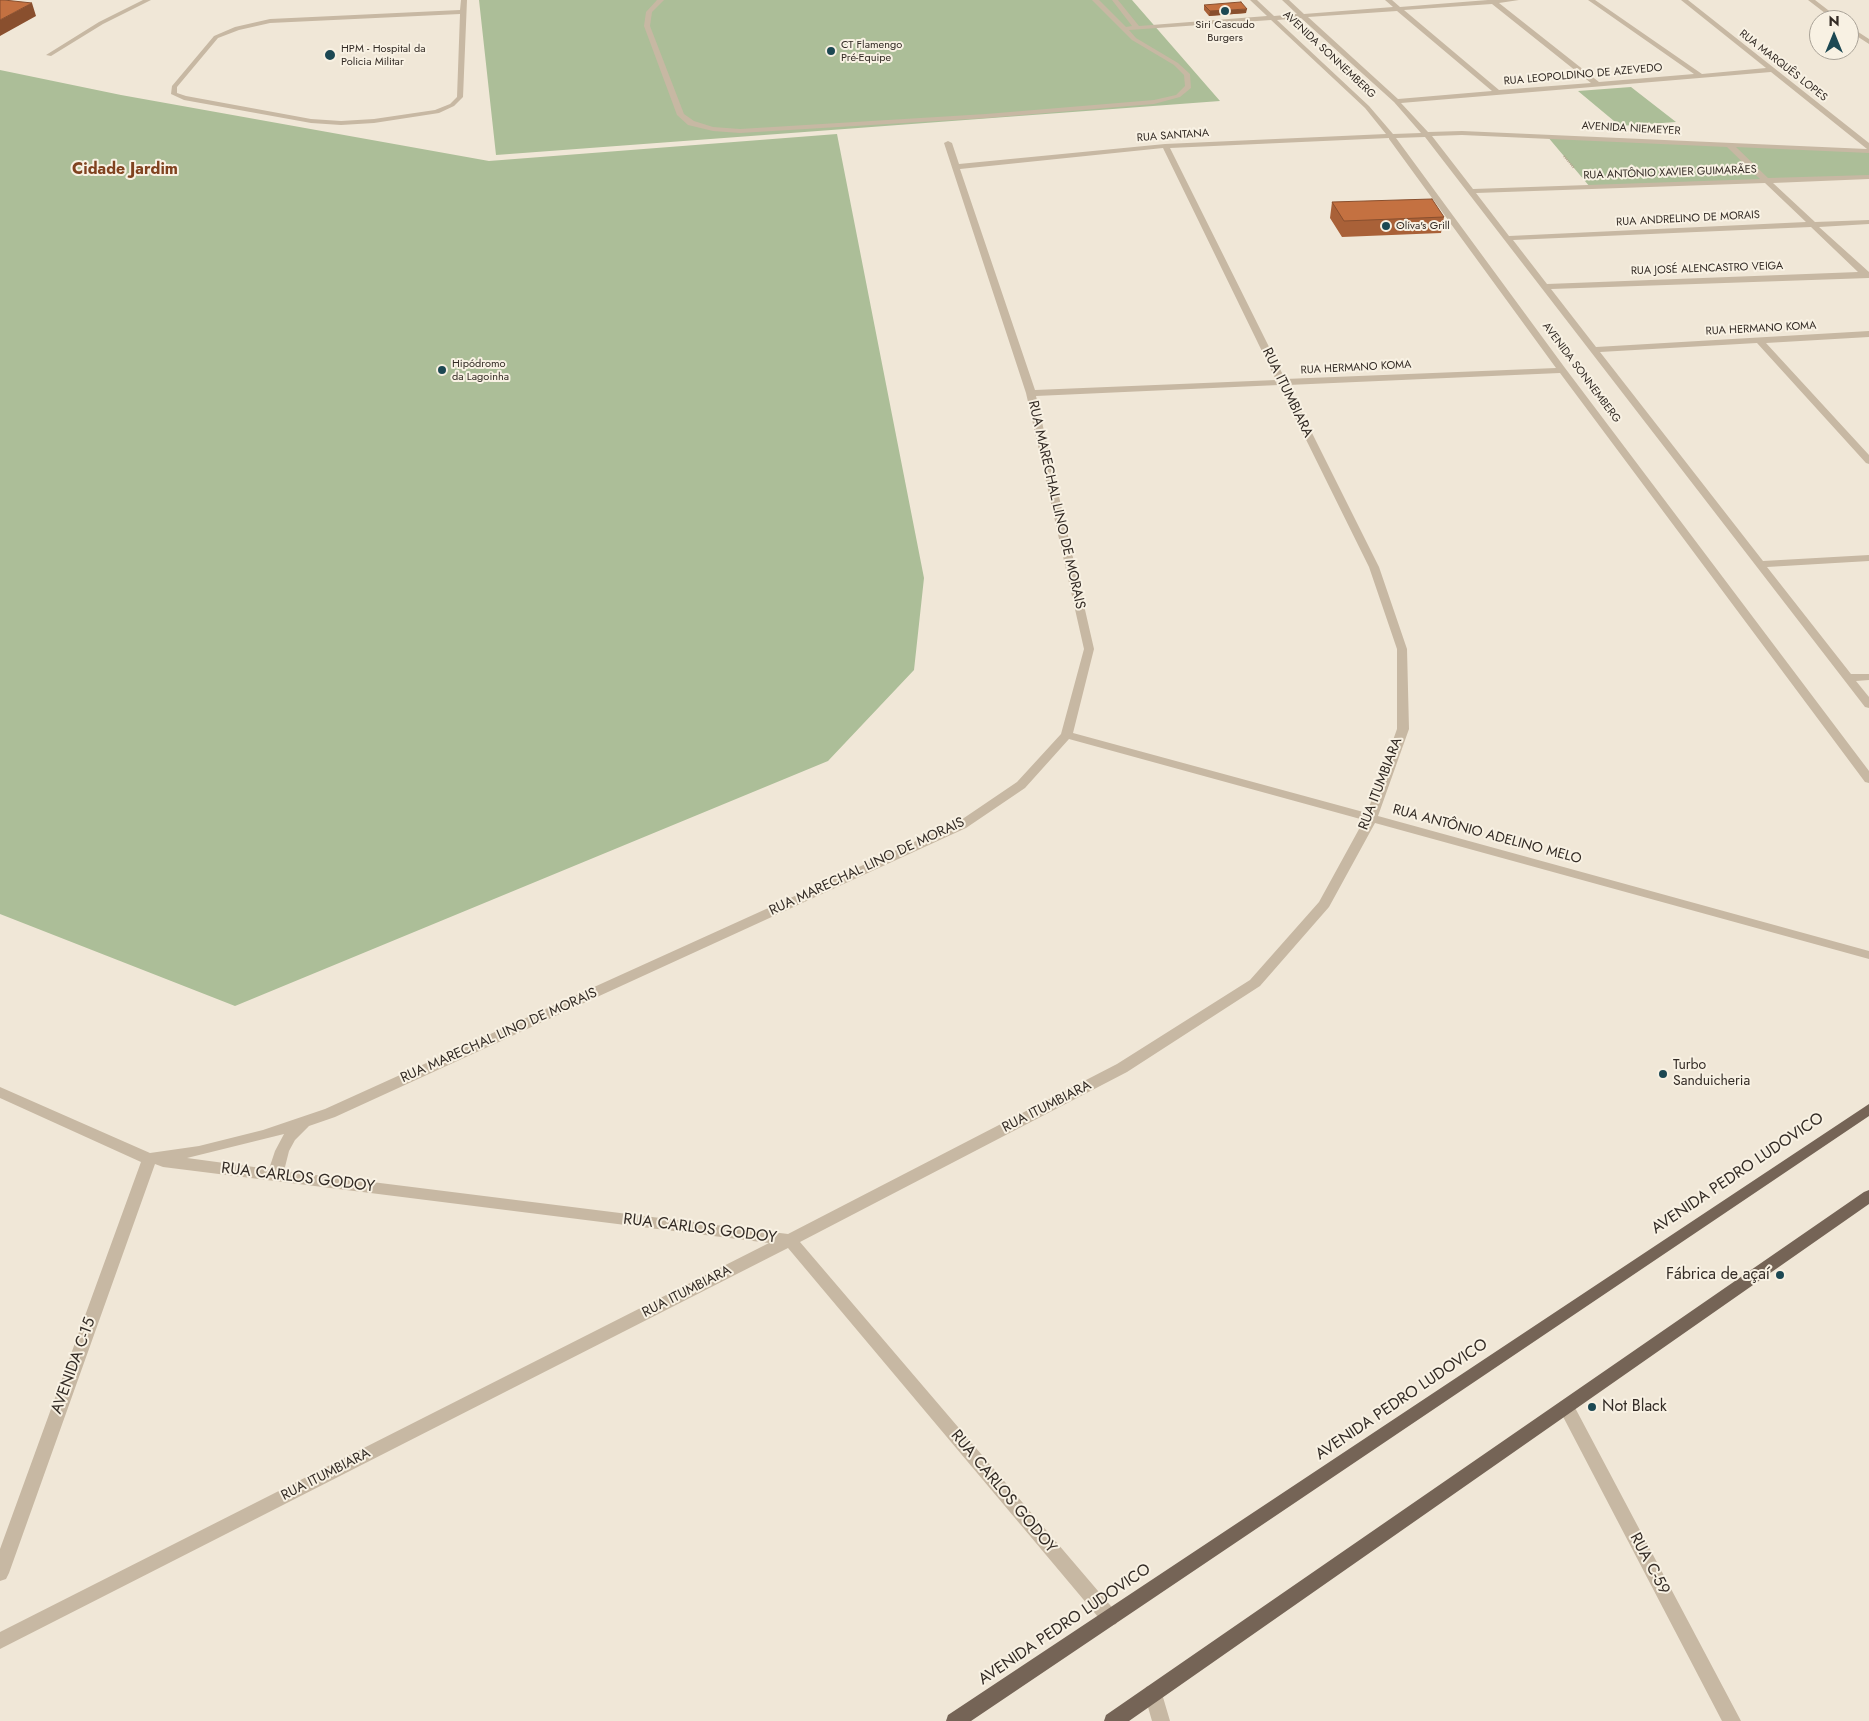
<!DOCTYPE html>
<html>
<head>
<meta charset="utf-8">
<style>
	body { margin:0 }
	#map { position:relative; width:1869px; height:1721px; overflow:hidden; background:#f0e7d7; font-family:Jost,sans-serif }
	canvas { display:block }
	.north { position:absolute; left:1809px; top:10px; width:50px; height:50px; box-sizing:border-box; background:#f8f1e3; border:1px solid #a9a297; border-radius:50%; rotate:0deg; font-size:14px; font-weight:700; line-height:20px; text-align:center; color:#332b25 }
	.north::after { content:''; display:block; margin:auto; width:18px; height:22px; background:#1c4853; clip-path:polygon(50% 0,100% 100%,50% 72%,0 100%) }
</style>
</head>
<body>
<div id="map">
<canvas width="1869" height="1721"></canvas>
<div class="north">N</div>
</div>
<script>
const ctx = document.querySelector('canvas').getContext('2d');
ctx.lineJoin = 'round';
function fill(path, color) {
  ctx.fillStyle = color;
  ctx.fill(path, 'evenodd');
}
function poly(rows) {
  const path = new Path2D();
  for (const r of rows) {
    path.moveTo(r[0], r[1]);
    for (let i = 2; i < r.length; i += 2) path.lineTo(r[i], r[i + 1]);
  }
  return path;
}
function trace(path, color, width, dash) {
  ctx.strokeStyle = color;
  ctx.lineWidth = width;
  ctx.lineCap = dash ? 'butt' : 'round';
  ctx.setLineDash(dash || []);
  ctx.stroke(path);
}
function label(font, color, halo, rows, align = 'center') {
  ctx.font = font + ' Jost,sans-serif';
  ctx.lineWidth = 4;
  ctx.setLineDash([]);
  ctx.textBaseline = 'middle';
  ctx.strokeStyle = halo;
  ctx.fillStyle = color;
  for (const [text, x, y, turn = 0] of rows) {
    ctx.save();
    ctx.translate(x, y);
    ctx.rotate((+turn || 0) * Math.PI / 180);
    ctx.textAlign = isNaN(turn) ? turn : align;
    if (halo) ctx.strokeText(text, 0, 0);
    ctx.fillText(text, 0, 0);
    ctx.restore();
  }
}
fill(poly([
	[479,0,1132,0,1220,101,496,155],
	[0,70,121,95,489,161,837,134,924,578,914,670,828,761,235,1006,0,914],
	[1631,87,1676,122,1620,126,1578,91],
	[1547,136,1869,151,1869,177,1590,187]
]), '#acbe98');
trace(poly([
	[1564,156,1574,168]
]), '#b3a38e', 2, [1, 1]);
fill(poly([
	[143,0,151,0,103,24,51,56,46,55,99,22,143,0],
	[461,0,467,0,463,97,454,106,439,113,374,123,341,125,311,123,184,100,171,94,172,86,214,36,235,27,270,19,460,10,461,0],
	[460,14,457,97,450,104,435,110,374,119,341,121,311,119,186,96,177,93,177,87,218,38,239,30,270,23,460,14],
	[657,0,664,0,652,12,650,26,684,114,694,121,713,127,740,129,986,114,1154,100,1176,95,1185,86,1184,75,1174,65,1132,40,1092,0,1099,0,1126,27,1132,26,1112,0,1118,0,1139,26,1267,16,1250,0,1257,0,1274,16,1297,14,1282,0,1289,0,1304,14,1393,7,1385,0,1392,0,1400,7,1488,0,1519,0,1499,3,1599,82,1694,74,1588,0,1595,0,1702,74,1766,68,1681,0,1688,0,1869,143,1869,153,1736,147,1768,178,1869,175,1869,179,1773,183,1815,222,1869,220,1869,224,1819,227,1869,272,1869,278,1551,289,1596,347,1869,331,1869,337,1766,343,1869,455,1869,464,1866,463,1757,343,1600,352,1763,561,1869,555,1869,561,1767,567,1851,674,1869,674,1869,680,1856,681,1869,697,1869,708,1865,707,1425,137,1396,138,1565,368,1869,771,1869,783,1865,782,1560,373,1288,385,1379,567,1407,649,1409,729,1378,816,1869,951,1869,959,1375,823,1329,907,1260,986,1127,1072,800,1242,1116,1612,1119,1618,1116,1624,1110,1626,1104,1624,788,1248,0,1649,0,1632,769,1243,163,1167,155,1164,9,1573,6,1579,0,1581,0,1549,141,1162,0,1098,0,1087,150,1153,199,1146,263,1130,325,1109,958,822,1017,782,1061,734,1084,649,1026,393,944,143,948,141,952,143,959,164,1165,144,1386,134,1365,108,1271,20,1129,30,1136,38,1178,63,1190,74,1191,88,1180,97,1154,104,986,118,740,133,713,131,688,125,677,115,644,26,646,12,657,0],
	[1492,4,1591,83,1499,90,1404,10,1492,4],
	[1397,11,1492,91,1398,99,1308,17,1397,11],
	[1301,18,1394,102,1421,133,1393,134,1369,106,1277,20,1301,18],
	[1771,72,1867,149,1462,131,1428,132,1401,103,1771,72],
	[1462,135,1727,147,1760,179,1473,189,1432,136,1462,135],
	[1389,138,1389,139,1556,368,1285,379,1170,148,1389,138],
	[1163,148,1276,380,1035,390,960,169,1163,148],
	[1765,183,1806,222,1509,236,1476,193,1765,183],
	[1811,227,1858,272,1547,284,1513,240,1811,227],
	[1279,385,1369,567,1397,649,1397,729,1367,813,1073,733,1094,649,1036,396,1279,385],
	[1069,739,1364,820,1319,902,1250,980,1117,1064,788,1234,284,1171,289,1151,295,1140,309,1126,335,1117,966,828,1025,788,1069,739],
	[284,1134,275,1151,269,1169,187,1158,284,1134],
	[1808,0,1815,0,1841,20,1834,20,1808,0],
	[1849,26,1869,39,1869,44,1849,31,1849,26],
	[1566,1400,1572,1402,1741,1721,1722,1721,1558,1407,1560,1402,1566,1400],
	[1153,1684,1160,1687,1170,1721,1152,1721,1144,1693,1146,1687,1153,1684]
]), '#c7b8a3');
fill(poly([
	[1869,1104,1869,1116,971,1721,946,1721,948,1715,1869,1104],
	[1869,1190,1869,1204,1129,1721,1104,1721,1106,1715,1864,1192,1869,1190]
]), '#756456');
fill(poly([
	[1204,5,1246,13,1209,16,1204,10],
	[1332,202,1444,217,1441,233,1342,237,1330,218]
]), '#a96138');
fill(poly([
	[32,3,36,16,0,36,0,20],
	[1247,9,1246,13,1209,16,1210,11]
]), '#894f2e');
const building = poly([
	[0,0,4,0,32,3,0,20,0,0],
	[1241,2,1247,9,1210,11,1204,5,1241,2],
	[1432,199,1444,217,1344,221,1332,202,1432,199]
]);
fill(building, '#c47141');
trace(building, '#894f2e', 1);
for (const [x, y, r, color] of [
	[1225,11,5,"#1c4853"],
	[831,51,5,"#1c4853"],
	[330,55,6,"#1c4853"],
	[1386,226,5,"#1c4853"],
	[442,370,5,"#1c4853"],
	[1663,1074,5,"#1c4853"],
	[1780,1275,5,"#1c4853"],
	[1592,1407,5,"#1c4853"]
]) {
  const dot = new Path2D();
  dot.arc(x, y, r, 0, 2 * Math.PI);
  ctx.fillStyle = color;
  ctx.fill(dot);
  trace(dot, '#f8f1e3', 2);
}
label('11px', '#332b25', '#f8f1e3', [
	["Siri Cascudo",1225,25,"center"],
	["Burgers",1225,38,"center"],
	["CT Flamengo",841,45],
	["Pré-Equipe",841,58],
	["HPM - Hospital da",341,49],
	["Policia Militar",341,62],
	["Oliva's Grill",1396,226],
	["Hipódromo",452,364],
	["da Lagoinha",452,377]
], 'left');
label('11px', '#332b25', '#f8f1e3', [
	["AVENIDA SONNEMBERG",1329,55,43],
	["RUA MARQUÊS LOPES",1783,66,38],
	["RUA LEOPOLDINO DE AZEVEDO",1583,75,-5],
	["AVENIDA NIEMEYER",1631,129,3],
	["RUA SANTANA",1173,136,-4],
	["RUA ANTÔNIO XAVIER GUIMARÃES",1670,173,-2],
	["RUA ANDRELINO DE MORAIS",1688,219,-3],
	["RUA JOSÉ ALENCASTRO VEIGA",1707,269,-2],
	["RUA HERMANO KOMA",1761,329,-3],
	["RUA HERMANO KOMA",1356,368,-3],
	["AVENIDA SONNEMBERG",1581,373,53]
]);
label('14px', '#332b25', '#f8f1e3', [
	["RUA ITUMBIARA",1287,393,64],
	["RUA MARECHAL LINO DE MORAIS",1056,505,77],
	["RUA ITUMBIARA",1381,784,-69],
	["RUA ANTÔNIO ADELINO MELO",1487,835,15],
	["RUA MARECHAL LINO DE MORAIS",867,867,-25],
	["RUA MARECHAL LINO DE MORAIS",499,1036,-24],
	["RUA ITUMBIARA",1047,1107,-27],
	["RUA ITUMBIARA",687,1292,-27],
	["RUA ITUMBIARA",326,1475,-27]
]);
label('14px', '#332b25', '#f8f1e3', [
	["Turbo",1673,1066],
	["Sanduicheria",1673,1082]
], 'left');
label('bold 16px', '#804320', '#f8f1e3', [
	["Cidade Jardim",125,170]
]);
label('16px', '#332b25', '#f8f1e3', [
	["AVENIDA PEDRO LUDOVICO",1738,1174,-34],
	["RUA CARLOS GODOY",298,1178,7],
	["RUA CARLOS GODOY",700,1229,7],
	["AVENIDA C-15",74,1366,-70],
	["AVENIDA PEDRO LUDOVICO",1402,1400,-34],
	["RUA CARLOS GODOY",1003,1492,50],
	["RUA C-59",1649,1564,62],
	["AVENIDA PEDRO LUDOVICO",1065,1625,-34]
]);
label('16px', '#332b25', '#f8f1e3', [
	["Fábrica de açaí",1770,1275],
	["Not Black",1602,1407,"left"]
], 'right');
</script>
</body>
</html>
